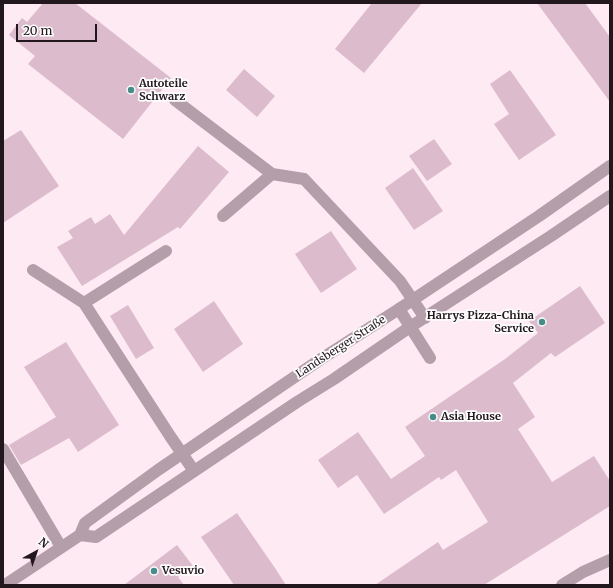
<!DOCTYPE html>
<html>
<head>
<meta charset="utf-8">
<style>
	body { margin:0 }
	#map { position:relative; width:613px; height:588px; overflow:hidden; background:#feeaf3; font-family:Merriweather,serif }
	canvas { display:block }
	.frame { position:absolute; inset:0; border:4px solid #22171d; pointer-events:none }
	.north { position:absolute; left:16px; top:532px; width:40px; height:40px; -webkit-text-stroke:3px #fdfdfd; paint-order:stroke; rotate:40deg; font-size:11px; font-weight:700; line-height:16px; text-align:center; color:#22171d }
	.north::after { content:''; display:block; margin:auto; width:14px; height:18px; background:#22171d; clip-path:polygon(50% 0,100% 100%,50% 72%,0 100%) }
	.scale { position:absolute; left:16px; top:24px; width:81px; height:18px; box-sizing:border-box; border:2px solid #22171d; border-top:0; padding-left:5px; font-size:12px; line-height:14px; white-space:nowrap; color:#22171d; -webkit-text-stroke:3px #fdfdfd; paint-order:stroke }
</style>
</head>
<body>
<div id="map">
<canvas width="613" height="588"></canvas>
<div class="frame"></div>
<div class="north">N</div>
<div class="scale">20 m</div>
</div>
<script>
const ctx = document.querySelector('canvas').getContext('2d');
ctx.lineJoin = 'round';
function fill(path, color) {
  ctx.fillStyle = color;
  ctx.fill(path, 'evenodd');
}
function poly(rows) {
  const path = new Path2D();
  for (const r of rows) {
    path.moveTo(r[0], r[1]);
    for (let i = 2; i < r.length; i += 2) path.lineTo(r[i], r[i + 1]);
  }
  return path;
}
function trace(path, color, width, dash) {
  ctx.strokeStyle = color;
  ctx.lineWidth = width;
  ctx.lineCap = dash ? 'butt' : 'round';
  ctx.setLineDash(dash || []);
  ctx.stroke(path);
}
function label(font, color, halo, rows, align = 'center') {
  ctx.font = font + ' Merriweather,serif';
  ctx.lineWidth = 3.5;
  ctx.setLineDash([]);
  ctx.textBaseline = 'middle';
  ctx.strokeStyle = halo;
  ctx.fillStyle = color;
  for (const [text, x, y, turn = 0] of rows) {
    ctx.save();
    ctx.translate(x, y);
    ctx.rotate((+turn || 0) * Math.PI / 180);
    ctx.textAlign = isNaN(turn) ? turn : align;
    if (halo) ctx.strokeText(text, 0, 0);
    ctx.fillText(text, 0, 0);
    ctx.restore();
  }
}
fill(poly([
	[43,3,75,3,171,78,123,139,28,64,35,56,9,35,22,18,27,22],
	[372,3,422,3,364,73,335,49],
	[537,3,585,3,610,37,610,102],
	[244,69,275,96,257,117,226,90],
	[510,70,556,135,519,160,494,124,509,114,490,84],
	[21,130,59,186,3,223,3,141],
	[434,139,452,164,427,181,409,156],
	[198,146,229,172,180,229,178,227,82,286,57,247,73,238,68,231,91,217,95,224,110,214,124,235],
	[413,168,443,211,414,230,385,188],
	[331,231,357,269,321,293,295,254],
	[580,286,605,323,555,357,551,353,513,383,535,417,518,429,552,482,594,456,610,481,610,506,484,585,375,585,438,542,443,550,488,522,456,470,441,480,439,477,384,514,357,475,338,488,318,460,358,432,391,479,425,456,405,427,505,359,538,333,529,321],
	[214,301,243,344,203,372,174,329],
	[128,305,154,348,136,359,110,316],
	[66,342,119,425,78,452,69,438,21,465,9,445,56,417,24,367],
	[237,513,275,568,286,585,234,585,210,550,201,537],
	[177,545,193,566,178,577,184,585,124,585]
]), '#dcbccc');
trace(poly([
	[175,100,272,174,304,179,400,281,425,318],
	[223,216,272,174],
	[166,251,84,303,170,436,194,471],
	[33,270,84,303],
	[399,309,430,358],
	[3,449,61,547]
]), '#b49ea9', 12);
trace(poly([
	[562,585,583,572,610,560]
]), '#b49ea9', 12);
trace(poly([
	[80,535,96,537,297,402,334,379,410,327,551,236,610,196],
	[5,585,80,535,85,523,158,470,321,359,399,309,539,216,610,166]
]), '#b49ea9', 12);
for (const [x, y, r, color] of [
	[131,90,4,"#468d8a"],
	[542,322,4,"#468d8a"],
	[433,417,4,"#468d8a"],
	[154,571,4,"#468d8a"]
]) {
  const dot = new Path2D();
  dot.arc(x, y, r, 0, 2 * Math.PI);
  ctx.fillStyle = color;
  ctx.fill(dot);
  trace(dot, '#fdfdfd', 1.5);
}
label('bold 11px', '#22171d', '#fdfdfd', [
	["Autoteile",139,84],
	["Schwarz",139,97],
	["Harrys Pizza-China",534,316,"right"],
	["Service",534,329,"right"],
	["Asia House",441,417],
	["Vesuvio",162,571]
], 'left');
label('11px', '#22171d', '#fdfdfd', [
	["Landsberger Straße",341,347,-33]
]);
</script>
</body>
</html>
